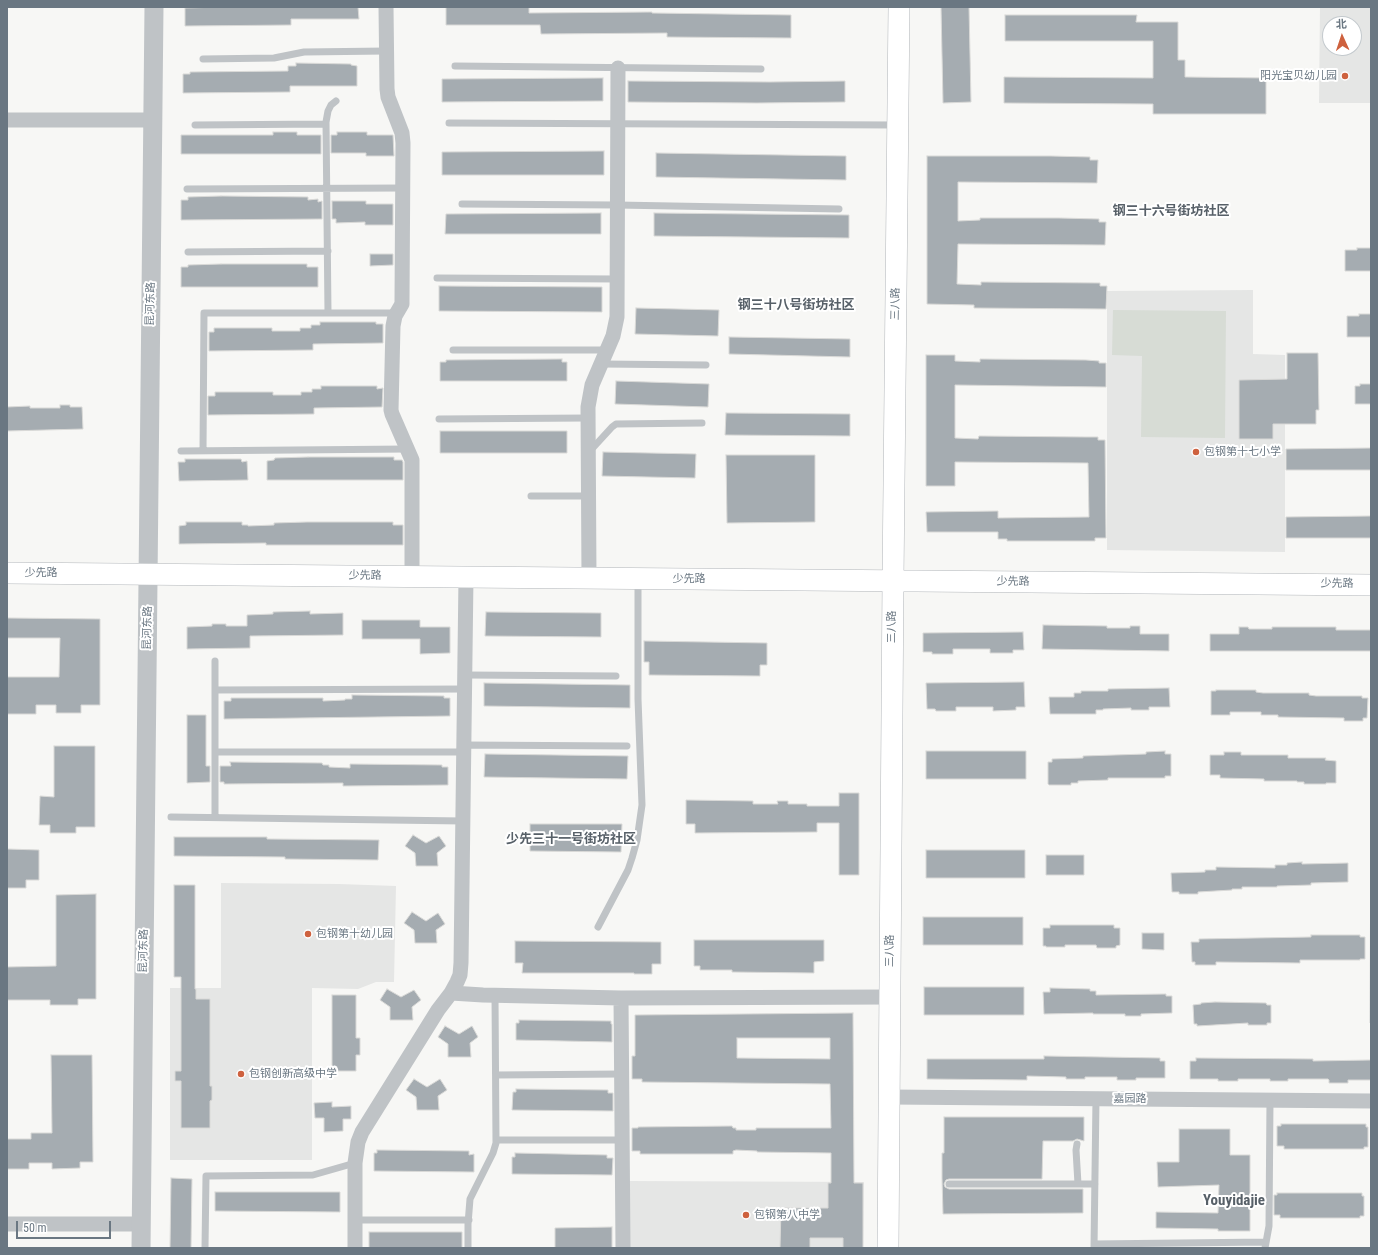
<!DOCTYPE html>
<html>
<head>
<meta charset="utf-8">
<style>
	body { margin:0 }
	#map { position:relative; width:1378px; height:1255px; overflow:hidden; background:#f7f7f5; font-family:"Roboto Condensed","Noto Sans SC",sans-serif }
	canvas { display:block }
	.frame { position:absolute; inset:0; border:8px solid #6a7782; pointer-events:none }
	.north { position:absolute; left:1322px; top:16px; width:40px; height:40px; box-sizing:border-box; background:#fff; border:1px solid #c3c9cd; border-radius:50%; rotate:357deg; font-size:11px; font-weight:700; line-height:16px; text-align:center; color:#6a7782 }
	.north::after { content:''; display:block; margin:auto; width:14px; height:18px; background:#ce613e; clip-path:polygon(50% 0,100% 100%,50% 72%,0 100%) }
	.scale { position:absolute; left:16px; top:1221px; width:95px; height:18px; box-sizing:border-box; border:2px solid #6a7782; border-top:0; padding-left:5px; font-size:12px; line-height:14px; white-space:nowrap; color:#6a7782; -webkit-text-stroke:3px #fff; paint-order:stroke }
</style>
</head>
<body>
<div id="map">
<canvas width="1378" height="1255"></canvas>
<div class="frame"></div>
<div class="north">北</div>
<div class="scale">50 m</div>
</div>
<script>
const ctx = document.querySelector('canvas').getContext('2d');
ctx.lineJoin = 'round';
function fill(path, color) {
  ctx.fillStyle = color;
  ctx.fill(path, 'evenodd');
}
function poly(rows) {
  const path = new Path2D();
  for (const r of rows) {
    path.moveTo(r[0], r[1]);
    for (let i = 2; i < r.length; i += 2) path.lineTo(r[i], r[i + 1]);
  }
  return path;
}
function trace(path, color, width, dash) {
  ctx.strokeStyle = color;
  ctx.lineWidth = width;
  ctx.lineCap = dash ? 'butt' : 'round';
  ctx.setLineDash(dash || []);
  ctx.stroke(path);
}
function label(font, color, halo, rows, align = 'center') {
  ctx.font = font + ' "Roboto Condensed","Noto Sans SC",sans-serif';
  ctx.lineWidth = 4;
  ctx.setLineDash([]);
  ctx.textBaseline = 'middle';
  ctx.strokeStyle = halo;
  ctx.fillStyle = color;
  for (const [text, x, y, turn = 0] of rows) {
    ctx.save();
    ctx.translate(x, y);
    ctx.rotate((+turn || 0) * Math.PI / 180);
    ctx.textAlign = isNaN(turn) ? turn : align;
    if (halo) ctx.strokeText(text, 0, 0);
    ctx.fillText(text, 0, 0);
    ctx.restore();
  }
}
fill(poly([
	[1320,7,1371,7,1371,103,1319,103],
	[1330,24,1354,24,1354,48,1330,48],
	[1253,290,1253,354,1285,355,1285,552,1107,550,1107,291],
	[221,883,339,884,396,886,394,982,376,982,358,989,312,988,312,1160,170,1160,170,988,221,988],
	[1370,920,1371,920,1371,1023,1369,1023],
	[629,1181,864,1182,863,1248,628,1248]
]), '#e5e6e5');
fill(poly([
	[1113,310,1226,311,1225,438,1141,437,1142,356,1112,355]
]), '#d7dcd5');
const building = poly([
	[224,7,358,7,359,19,291,19,291,25,185,26,185,8,224,7],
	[446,7,529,7,529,13,652,12,652,13,791,15,791,38,667,37,667,33,541,34,540,25,446,25,446,7],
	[941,7,969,7,971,102,943,103,941,7],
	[1005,15,1137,15,1136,22,1178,22,1178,60,1185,60,1185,77,1266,78,1266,114,1153,114,1153,104,1004,103,1004,77,1153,78,1153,41,1005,41,1005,15],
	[296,63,351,64,351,65,357,66,357,86,290,86,290,92,183,93,183,74,190,74,190,72,288,71,288,66,296,66,296,63],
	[603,78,603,101,442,102,442,79,603,78],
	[628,81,770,82,845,81,845,102,757,103,628,102,628,81],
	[273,132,297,132,297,135,321,135,321,154,181,154,181,135,273,135,273,132],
	[337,132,367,132,367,135,393,135,394,156,366,156,366,153,331,153,331,135,337,135,337,132],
	[604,151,604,175,442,175,442,152,604,151],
	[656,153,846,156,846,180,656,177,656,153],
	[927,156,1051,156,1090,157,1090,160,1098,160,1097,183,958,182,958,221,980,220,980,218,1059,218,1099,219,1099,222,1106,222,1105,245,958,244,957,284,981,285,981,282,1100,283,1100,286,1107,286,1106,309,974,308,974,305,927,304,927,156],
	[221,196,308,197,308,200,318,199,318,202,322,201,322,219,181,220,181,200,188,200,188,197,221,196],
	[332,201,366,201,366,204,393,204,393,225,365,225,365,222,336,223,336,219,332,219,332,201],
	[601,213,601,234,445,234,446,214,601,213],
	[654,213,849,215,849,238,654,236,654,213],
	[1357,248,1371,248,1371,271,1345,271,1345,250,1357,250,1357,248],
	[370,254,393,254,393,265,370,266,370,254],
	[221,264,307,264,307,267,318,267,318,287,181,287,181,267,188,267,188,265,221,264],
	[439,286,602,287,602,312,439,311,439,286],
	[636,308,719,310,718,336,635,334,636,308],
	[1359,314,1371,314,1371,337,1347,337,1347,316,1359,316,1359,314],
	[320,322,376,322,376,324,383,324,383,343,313,344,313,350,209,351,209,332,214,332,214,328,272,328,272,331,300,331,300,328,311,328,311,325,320,325,320,322],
	[729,337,850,339,850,357,729,354,729,337],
	[1287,353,1318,353,1319,410,1316,410,1316,424,1273,424,1273,439,1239,439,1239,380,1287,379,1287,353],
	[926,355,955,355,955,361,980,362,980,359,1086,360,1099,361,1099,363,1106,363,1106,387,955,385,955,438,978,439,979,436,1085,437,1098,437,1098,440,1105,440,1106,538,1095,538,1095,541,1007,541,1007,539,998,539,998,532,927,532,926,512,998,511,998,518,1089,517,1088,463,955,462,955,486,926,486,926,355],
	[562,359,562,362,567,362,567,381,440,381,440,362,446,362,446,360,562,359],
	[616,381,709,384,708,407,615,404,616,381],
	[1360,384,1371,384,1371,404,1355,404,1355,386,1360,386,1360,384],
	[321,386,377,386,377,389,383,388,382,407,314,408,314,414,208,415,208,396,215,396,215,392,273,392,273,395,301,395,301,392,312,392,312,389,321,389,321,386],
	[60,405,70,405,70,407,82,407,83,429,7,431,7,407,30,406,30,408,60,408,60,405],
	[726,413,850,414,850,436,725,435,726,413],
	[440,431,567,431,567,453,440,453,440,431],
	[1371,448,1371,470,1286,470,1286,449,1371,448],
	[603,452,696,454,695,478,602,476,603,452],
	[726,455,815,455,815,522,727,523,726,455],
	[308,457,394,457,394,460,402,460,403,462,403,480,267,480,267,461,274,460,275,458,308,457],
	[185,459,241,459,242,462,247,461,248,480,179,481,178,462,185,462,185,459],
	[1371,516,1371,538,1286,538,1286,517,1371,516],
	[186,522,242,522,242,525,248,525,248,526,274,525,274,523,307,522,393,522,393,525,403,525,403,545,266,545,266,543,179,544,179,526,186,525,186,522],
	[310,611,310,614,343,613,343,635,250,636,250,648,187,649,187,627,212,626,212,624,226,624,226,626,247,626,247,615,273,614,273,612,310,611],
	[486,612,601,613,601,637,485,636,486,612],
	[7,618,100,619,100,705,81,705,81,713,56,713,56,705,36,705,36,714,7,714,7,677,59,677,60,638,7,638,7,618],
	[362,620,420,620,420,627,450,627,450,653,420,654,420,639,362,639,362,620],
	[1043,625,1107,626,1107,628,1130,628,1130,626,1140,626,1140,634,1169,634,1169,651,1042,649,1043,625],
	[1239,627,1248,627,1249,629,1272,629,1272,627,1336,627,1336,630,1371,630,1371,651,1210,651,1210,634,1239,634,1239,627],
	[1023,632,1024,650,1013,650,1013,653,990,653,990,649,953,649,953,654,932,654,932,652,923,652,923,633,1023,632],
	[644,641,767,643,767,665,760,665,760,676,649,675,649,662,644,662,644,641],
	[1024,682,1025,707,1016,707,1016,710,993,711,993,707,956,707,956,711,936,711,935,709,927,709,926,683,1024,682],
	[484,683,630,685,630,708,484,706,484,683],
	[1169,688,1170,707,1149,707,1149,710,1131,710,1131,708,1103,709,1103,710,1096,710,1096,714,1050,714,1049,697,1074,697,1074,693,1081,693,1081,691,1108,691,1108,689,1169,688],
	[1216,690,1256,690,1256,692,1263,693,1309,693,1309,695,1316,696,1362,696,1362,698,1368,698,1367,718,1363,718,1363,721,1344,721,1344,718,1278,717,1278,715,1261,715,1261,712,1230,712,1230,715,1211,715,1211,691,1216,691,1216,690],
	[352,695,444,696,444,698,450,698,450,716,224,719,224,701,231,701,231,698,323,698,323,701,345,700,345,699,352,699,352,695],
	[187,715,206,715,206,766,210,766,210,782,187,783,187,715],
	[54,746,95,746,95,827,76,827,76,833,50,833,50,825,39,825,40,796,54,797,54,746],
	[926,751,1026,751,1026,779,926,779,926,751],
	[1165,751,1165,754,1171,754,1171,776,1165,776,1165,778,1108,778,1108,780,1078,781,1078,783,1071,783,1071,785,1049,785,1048,784,1048,762,1052,762,1052,759,1083,758,1083,756,1146,754,1146,752,1165,751],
	[1224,752,1241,752,1241,755,1288,755,1288,758,1326,758,1325,760,1336,761,1336,783,1326,783,1326,784,1304,784,1304,782,1297,782,1297,781,1264,781,1264,779,1220,778,1220,775,1210,775,1210,755,1224,755,1224,752],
	[485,754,628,756,627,779,484,777,485,754],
	[230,762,322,763,323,765,329,765,329,767,350,768,350,764,442,765,442,767,448,767,448,785,343,786,343,783,224,784,224,782,220,782,220,766,231,766,230,762],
	[839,793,859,793,859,875,839,875,839,823,817,823,817,832,695,833,695,824,686,824,686,800,753,801,753,804,778,804,777,801,788,801,788,804,807,804,807,806,839,806,839,793],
	[530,824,622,824,621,852,530,851,530,824],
	[413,835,426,843,439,836,446,846,437,853,438,866,416,866,415,853,405,846,413,835],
	[174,837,267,837,267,839,379,840,378,860,285,859,285,857,174,856,174,837],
	[7,849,39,850,39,880,26,880,26,888,7,888,7,849],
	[926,850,1025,850,1025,878,926,878,926,850],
	[1046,855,1084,855,1084,875,1046,875,1046,855],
	[1302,862,1302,864,1348,863,1348,882,1311,883,1311,885,1277,886,1277,887,1242,887,1242,889,1232,889,1232,890,1198,892,1198,894,1179,894,1179,892,1172,892,1171,873,1205,872,1205,870,1216,870,1216,867,1275,868,1275,865,1287,865,1287,863,1302,862],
	[174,885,195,885,195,989,196,989,196,999,210,999,210,1086,212,1086,212,1100,210,1101,210,1128,181,1128,181,1081,175,1081,175,1071,181,1071,181,977,174,977,174,885],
	[96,894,96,999,78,999,78,1005,50,1005,50,1000,7,1000,7,967,56,966,56,895,96,894],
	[412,912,426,921,438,913,445,924,436,930,437,943,415,943,414,930,404,923,412,912],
	[923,917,1023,917,1023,945,923,945,923,917],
	[1050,925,1114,925,1114,928,1120,928,1120,945,1116,946,1116,948,1097,948,1096,945,1065,945,1065,947,1046,947,1046,946,1043,946,1043,928,1050,928,1050,925],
	[1142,933,1164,933,1164,950,1142,949,1142,933],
	[1311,935,1360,935,1360,937,1365,937,1365,959,1360,959,1360,960,1300,960,1300,963,1216,962,1216,965,1195,965,1195,962,1192,962,1191,942,1199,942,1199,939,1311,937,1311,935],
	[694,940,824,940,824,961,814,962,814,973,732,972,732,970,700,970,700,966,694,966,694,940],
	[515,941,661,942,661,964,652,964,652,974,634,974,634,973,522,973,523,963,515,963,515,941],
	[924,987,1024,987,1024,1015,924,1015,924,987],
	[1050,988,1090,989,1090,991,1096,991,1096,995,1166,994,1166,996,1172,996,1172,1013,1141,1014,1141,1016,1125,1016,1125,1014,1093,1014,1093,1013,1044,1014,1043,992,1050,992,1050,988],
	[387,989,401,997,414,990,421,1000,412,1007,413,1020,390,1020,390,1007,380,1000,387,989],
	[332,995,356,995,356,1038,360,1038,360,1055,356,1055,356,1071,332,1071,332,995],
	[1215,1002,1266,1003,1267,1005,1271,1005,1271,1023,1267,1023,1267,1025,1248,1025,1248,1023,1197,1026,1197,1024,1194,1024,1193,1005,1201,1004,1201,1003,1215,1002],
	[853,1013,854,1183,863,1183,863,1248,843,1248,843,1238,810,1238,810,1248,780,1248,781,1208,828,1208,828,1183,831,1183,831,1153,757,1152,757,1151,736,1150,733,1151,733,1154,640,1154,640,1151,632,1151,632,1128,638,1128,638,1127,732,1126,733,1128,736,1128,736,1130,756,1130,756,1128,831,1128,830,1084,642,1082,642,1079,632,1079,632,1056,635,1056,635,1015,853,1013],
	[737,1038,830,1038,830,1059,737,1058,737,1038],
	[519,1020,611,1021,611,1024,612,1024,612,1042,516,1040,516,1023,519,1023,519,1020],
	[445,1026,459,1034,472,1026,478,1037,470,1043,471,1057,448,1057,448,1044,438,1037,445,1026],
	[51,1055,92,1055,93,1162,80,1162,80,1168,52,1169,52,1163,29,1163,29,1169,7,1169,7,1139,31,1139,31,1133,52,1133,51,1055],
	[1044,1056,1160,1058,1160,1061,1165,1061,1165,1078,1136,1078,1136,1080,1117,1080,1117,1077,1085,1077,1085,1079,1066,1079,1066,1077,1027,1076,1027,1080,927,1079,927,1059,1044,1059,1044,1056],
	[1196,1058,1313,1059,1313,1061,1371,1060,1371,1080,1348,1080,1348,1083,1329,1083,1329,1080,1328,1079,1288,1079,1288,1081,1270,1081,1270,1079,1238,1079,1238,1081,1218,1081,1218,1079,1190,1079,1190,1061,1196,1061,1196,1058],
	[414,1079,427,1087,440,1079,447,1090,438,1096,439,1110,417,1110,416,1097,406,1090,414,1079],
	[516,1089,608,1090,608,1093,613,1093,613,1111,512,1110,513,1092,516,1092,516,1089],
	[332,1102,332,1107,351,1106,351,1119,343,1119,343,1131,324,1132,324,1118,315,1118,314,1103,332,1102],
	[944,1117,1084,1117,1084,1141,1077,1139,1073,1141,1043,1141,1042,1179,949,1179,946,1180,944,1184,945,1187,949,1189,1083,1189,1083,1213,943,1214,942,1178,942,1153,944,1153,944,1117],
	[1281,1124,1366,1124,1366,1127,1368,1127,1368,1147,1364,1147,1364,1149,1284,1149,1284,1146,1277,1146,1277,1126,1281,1126,1281,1124],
	[1179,1129,1230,1129,1230,1155,1250,1155,1250,1231,1218,1231,1218,1229,1156,1228,1156,1212,1218,1213,1219,1185,1158,1187,1157,1162,1179,1162,1179,1129],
	[377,1150,469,1151,469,1155,474,1154,474,1172,374,1171,374,1153,377,1153,377,1150],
	[515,1153,607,1155,607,1158,613,1158,612,1175,512,1174,512,1157,515,1157,515,1153],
	[171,1178,192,1179,191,1248,170,1248,171,1178],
	[215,1192,340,1192,340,1212,215,1211,215,1192],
	[1277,1193,1362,1193,1362,1196,1364,1196,1364,1216,1360,1216,1360,1218,1280,1218,1280,1215,1274,1215,1274,1195,1277,1195,1277,1193],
	[612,1227,612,1248,555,1248,555,1228,612,1227],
	[369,1232,462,1232,462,1248,369,1248,369,1232]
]);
fill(building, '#a5acb1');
trace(building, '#d9d9d7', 1);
const secondary = poly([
	[7,573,1371,585],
	[888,1248,893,580,899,7]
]);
trace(secondary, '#b2b6ba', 22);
trace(poly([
	[203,59,274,58,304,52,386,51],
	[455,66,761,69],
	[449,123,895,125],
	[195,125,326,124],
	[187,189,403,188],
	[462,204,617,205,839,209],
	[188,252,328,251],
	[437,278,617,279],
	[328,313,326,122,328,111,331,105,336,101],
	[453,350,606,350],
	[601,364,706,365],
	[439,419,588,418],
	[181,451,407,449],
	[203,451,204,313,396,313],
	[590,451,612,427,616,424,702,423],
	[531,496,589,496],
	[215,661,215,817],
	[465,675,616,676],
	[215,690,465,689],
	[464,745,627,746],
	[215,752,464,752],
	[171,817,463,821],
	[598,927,628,870,632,858,637,840,642,805,638,699,638,581],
	[496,1075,622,1074],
	[496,1140,623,1140],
	[1077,1144,1076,1150,1078,1184],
	[949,1184,1095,1184],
	[355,1220,469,1220],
	[1094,1244,1266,1242],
	[205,1248,206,1176,313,1175,355,1163],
	[468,1248,468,1224,470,1199,493,1153,496,1143,495,995],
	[1094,1248,1096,1099],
	[1265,1248,1269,1226,1270,1100]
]), '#bfc3c6', 7);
trace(poly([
	[386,7,387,89,388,97,402,133,403,143,402,300,402,304,395,316,393,326,391,410,392,414,412,460,412,576],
	[7,120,153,120],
	[466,577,461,963,460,975,457,982,451,993,483,995,621,998,890,997],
	[589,578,588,407,592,385,613,336,617,317,618,68],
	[621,998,623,1248],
	[889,1097,1371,1101],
	[7,1224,141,1224],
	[355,1248,355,1163,358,1142,362,1132,438,1010,451,993]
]), '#bfc3c6', 15);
trace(poly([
	[141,1248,154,7]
]), '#bfc3c6', 19);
trace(secondary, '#fff', 21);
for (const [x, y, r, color] of [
	[1345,76,4,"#ce613e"],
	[1196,452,4,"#ce613e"],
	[308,934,4,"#ce613e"],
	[241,1074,4,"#ce613e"],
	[746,1215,4,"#ce613e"]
]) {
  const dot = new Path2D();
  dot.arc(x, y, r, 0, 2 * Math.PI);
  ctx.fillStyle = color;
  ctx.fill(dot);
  trace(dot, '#fff', 1.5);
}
label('11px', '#6a7782', '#fff', [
	["阳光宝贝幼儿园",1337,76,"right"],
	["包钢第十七小学",1204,452],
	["包钢第十幼儿园",316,934],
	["包钢创新高级中学",249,1074],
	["包钢第八中学",754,1215]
], 'left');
label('11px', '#6a7782', '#fff', [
	["昆河东路",151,304,-89],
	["三八路",896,304,-89],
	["少先路",41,573],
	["少先路",365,576,1],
	["少先路",689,579],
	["少先路",1013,582,1],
	["少先路",1337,584,1],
	["三八路",892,627,-90],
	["昆河东路",148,628,-89],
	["昆河东路",144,951,-89],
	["三八路",890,951,-90],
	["嘉园路",1130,1099]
]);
label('bold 13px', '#576068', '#fff', [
	["钢三十六号街坊社区",1171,212],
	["钢三十八号街坊社区",796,306],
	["少先三十一号街坊社区",571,840]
]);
label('bold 15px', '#576068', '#fff', [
	["Youyidajie",1234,1201]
]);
</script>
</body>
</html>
